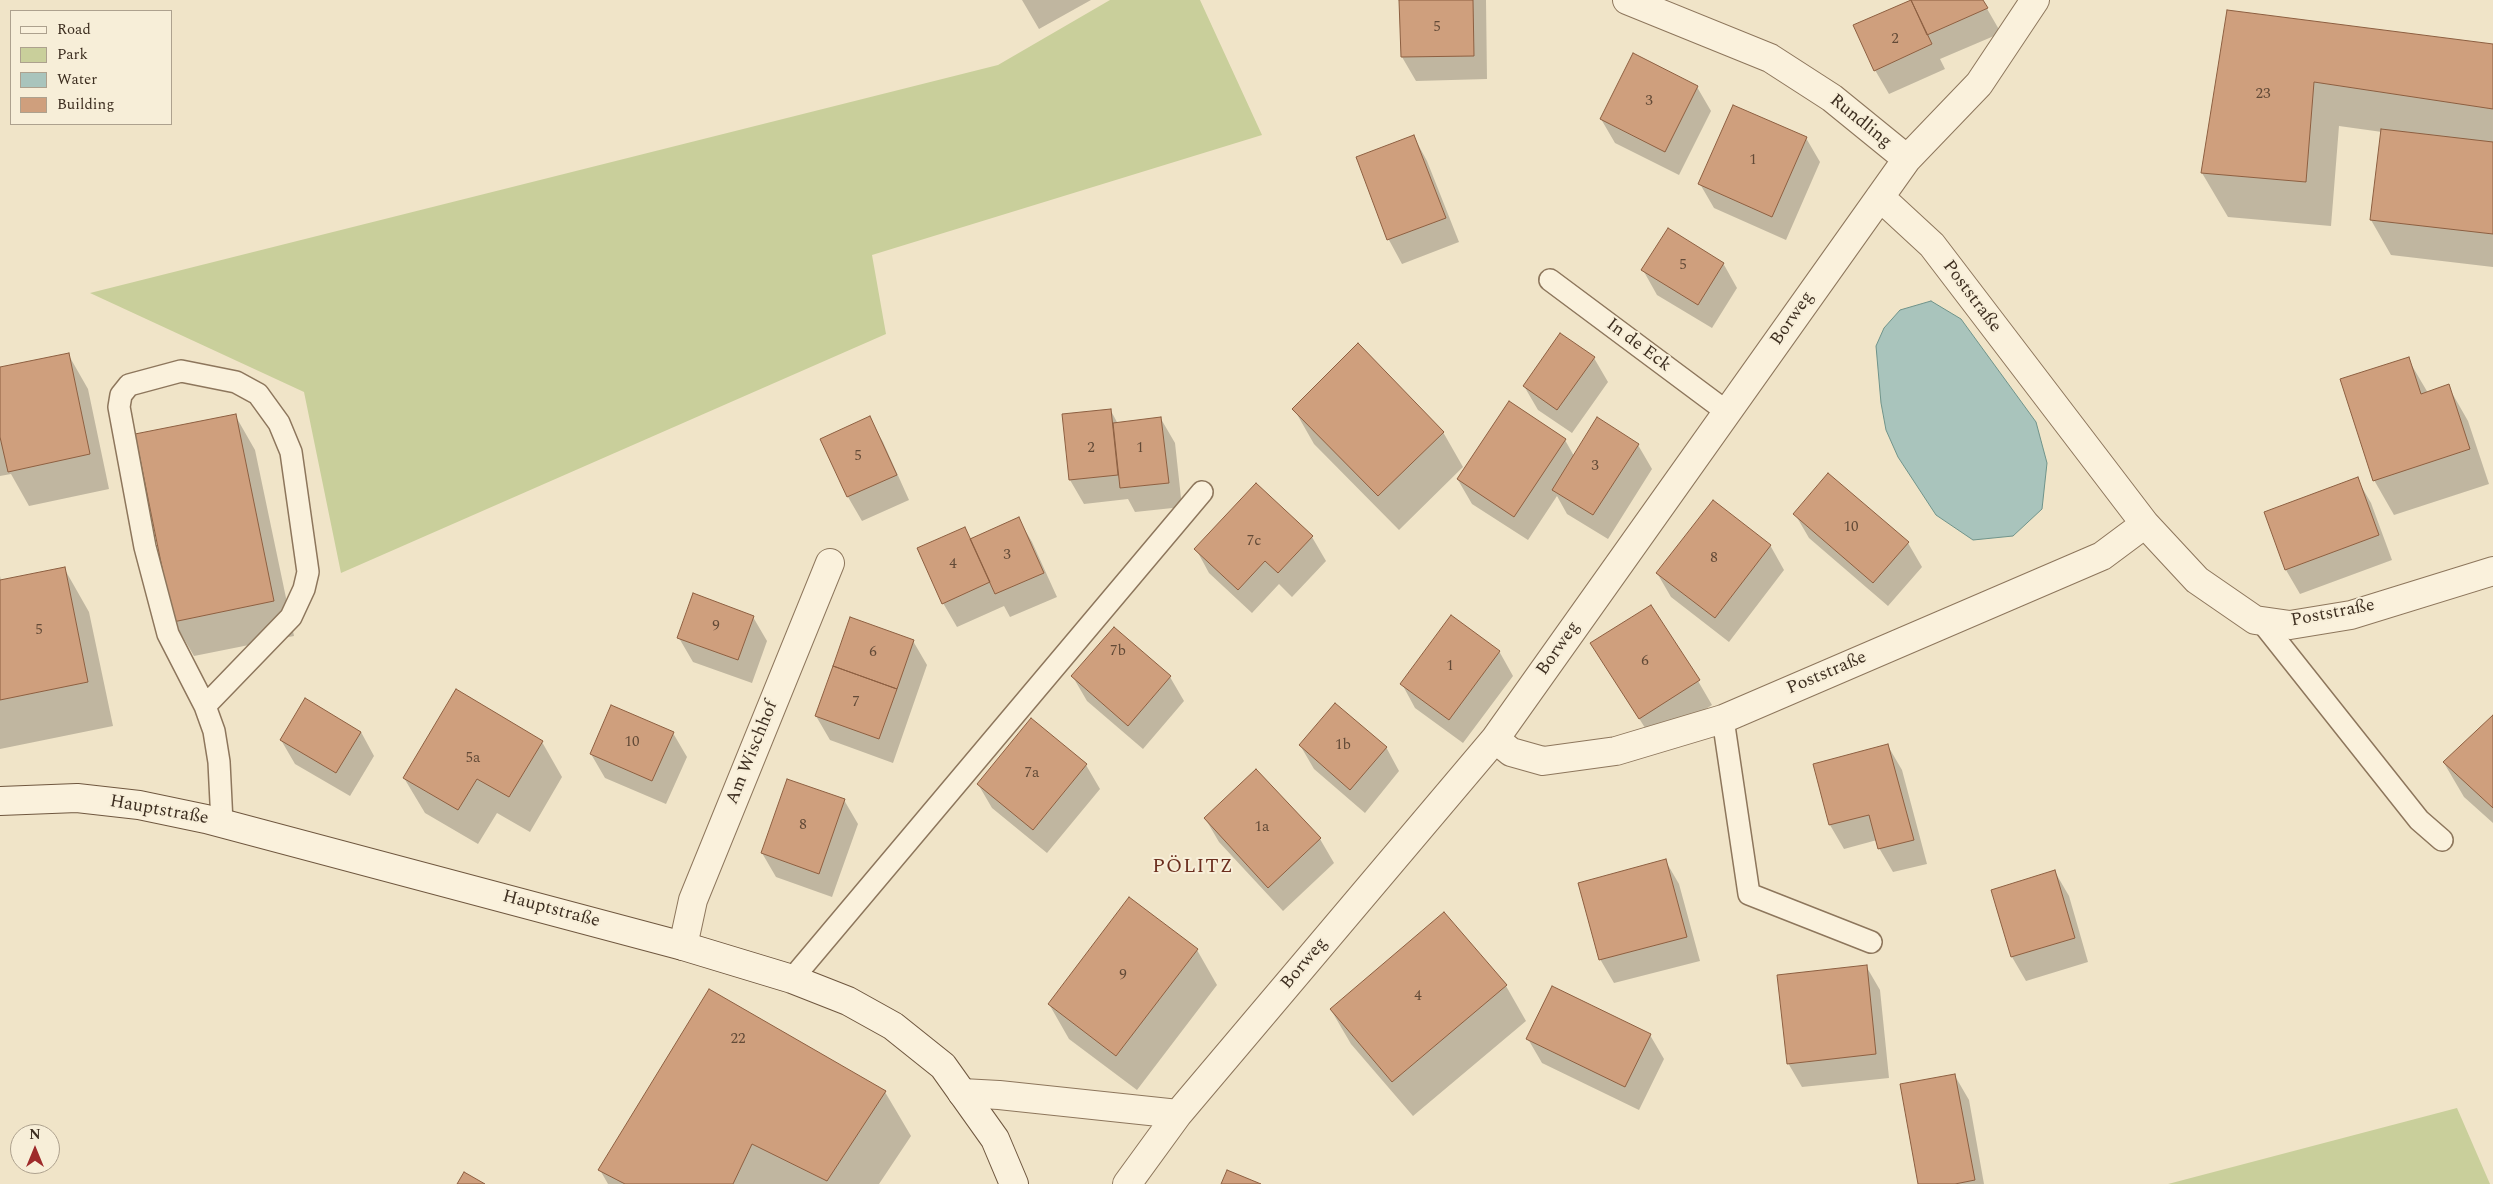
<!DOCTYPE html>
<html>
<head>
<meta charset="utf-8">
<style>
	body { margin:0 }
	#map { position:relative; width:2493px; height:1184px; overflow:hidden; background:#f0e4c8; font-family:Spectral,serif }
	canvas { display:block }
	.legend { position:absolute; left:10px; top:10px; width:162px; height:115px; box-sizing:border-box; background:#f7eed8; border:1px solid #ada18e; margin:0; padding:6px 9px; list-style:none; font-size:15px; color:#3d2e20 }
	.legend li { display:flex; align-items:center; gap:10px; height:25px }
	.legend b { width:25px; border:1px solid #ada18e }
	.north { position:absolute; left:10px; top:1124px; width:50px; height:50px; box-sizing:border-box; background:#f7eed8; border:1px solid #ada18e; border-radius:50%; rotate:0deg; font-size:14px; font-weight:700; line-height:20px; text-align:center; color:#3d2e20 }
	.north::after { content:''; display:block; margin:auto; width:18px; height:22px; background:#9e2a2b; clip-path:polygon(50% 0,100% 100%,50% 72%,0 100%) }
</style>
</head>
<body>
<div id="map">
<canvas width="2493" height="1184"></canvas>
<ul class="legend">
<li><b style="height:6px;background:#faf1dc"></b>Road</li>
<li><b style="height:14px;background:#c9cf9b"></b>Park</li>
<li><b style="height:14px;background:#a9c4bc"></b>Water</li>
<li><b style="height:14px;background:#cf9f7d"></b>Building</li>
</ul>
<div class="north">N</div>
</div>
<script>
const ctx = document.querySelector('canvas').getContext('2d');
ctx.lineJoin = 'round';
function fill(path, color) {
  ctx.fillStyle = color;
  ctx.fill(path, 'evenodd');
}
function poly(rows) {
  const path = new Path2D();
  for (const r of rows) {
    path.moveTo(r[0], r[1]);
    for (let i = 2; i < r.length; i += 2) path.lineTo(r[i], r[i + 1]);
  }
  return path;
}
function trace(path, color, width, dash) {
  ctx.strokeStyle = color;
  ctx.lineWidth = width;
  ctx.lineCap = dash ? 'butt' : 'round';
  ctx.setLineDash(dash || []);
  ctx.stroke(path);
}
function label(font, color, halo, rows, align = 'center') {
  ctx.font = font + ' Spectral,serif';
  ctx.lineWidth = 4;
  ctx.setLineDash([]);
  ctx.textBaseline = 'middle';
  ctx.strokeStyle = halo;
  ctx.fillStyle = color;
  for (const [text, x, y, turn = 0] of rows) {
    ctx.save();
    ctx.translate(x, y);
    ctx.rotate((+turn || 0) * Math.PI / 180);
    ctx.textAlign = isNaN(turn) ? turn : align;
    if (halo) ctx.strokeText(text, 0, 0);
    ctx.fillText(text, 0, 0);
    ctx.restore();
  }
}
fill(poly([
	[1110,0,1200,0,1262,135,872,255,886,334,341,573,304,392,90,293,998,65],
	[2457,1108,2490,1184,2168,1184]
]), '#c9cf9b');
const water = poly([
	[1931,301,1961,319,2036,422,2047,463,2042,509,2013,536,1973,540,1936,515,1898,457,1886,430,1881,403,1876,346,1884,328,1900,310,1931,301]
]);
fill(water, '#a9c4bc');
trace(water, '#6f938a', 1);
fill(poly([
	[1022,0,1091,0,1039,29],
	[1401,0,1486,0,1487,79,1416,81,1402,57],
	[1914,0,1982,0,2001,33,1940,59,1945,69,1889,94,1875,70],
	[2228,11,2493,45,2493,267,2391,255,2371,220,2382,132,2339,126,2331,226,2228,217,2202,173],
	[1697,87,1711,111,1679,175,1615,143,1601,119],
	[1414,137,1427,161,1459,242,1402,264,1389,240,1357,158],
	[1806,138,1820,162,1786,240,1714,208,1700,184],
	[1723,263,1737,288,1712,328,1657,295,1643,270],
	[68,354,88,389,109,489,29,506,11,474,0,476,0,368],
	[1594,358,1608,382,1572,433,1538,410,1524,386],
	[2408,359,2428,393,2448,386,2468,421,2489,484,2394,515,2374,480],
	[1294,409,1443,432,1463,467,1399,530,1314,444],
	[1111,411,1118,424,1161,419,1175,443,1182,507,1135,512,1128,499,1084,504,1070,480],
	[235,415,255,450,294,636,194,656,174,622],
	[869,418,883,442,909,500,862,521,848,497,822,439],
	[1565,440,1574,456,1638,445,1652,469,1608,539,1567,514,1557,496,1528,540,1472,504,1458,480],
	[2357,479,2371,503,2392,560,2300,594,2286,570,2265,513],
	[1795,514,1908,543,1922,567,1888,606,1809,538],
	[1018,518,1032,542,1057,597,1010,617,1004,606,957,627,943,603,964,528,971,540],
	[1312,537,1326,561,1292,597,1279,584,1252,613,1209,573,1196,549],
	[1770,545,1784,570,1729,642,1671,597,1657,573],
	[64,568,89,612,113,726,0,749,0,576,1,581],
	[753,617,767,641,752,683,693,662,679,638],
	[1114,629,1170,677,1184,701,1143,749,1087,701,1073,677],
	[913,641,927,665,893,763,830,740,816,716],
	[1592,644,1698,681,1712,705,1654,742],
	[1499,651,1513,676,1463,743,1415,708,1402,684],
	[2493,717,2493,823,2464,797,2444,763],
	[361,732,374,756,350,796,295,764,281,740],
	[673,733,687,757,666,804,605,778,591,754],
	[542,742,562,777,530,832,497,813,478,844,425,813,404,778],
	[1300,745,1386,747,1399,771,1365,813,1314,769],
	[1888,746,1902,770,1927,864,1893,872,1879,848,1877,840,1844,849,1830,825,1815,765],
	[1086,765,1100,789,1047,853,992,808,978,784],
	[844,800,858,824,832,897,776,877,762,853],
	[1205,818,1320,839,1334,863,1283,911,1219,842],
	[1665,860,1679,884,1700,961,1614,983,1600,959],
	[2055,872,2069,896,2088,962,2026,981,2012,957],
	[1197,950,1217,985,1137,1090,1069,1039,1049,1004],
	[1866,966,1880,990,1889,1078,1802,1087,1788,1063],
	[1506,986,1526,1021,1413,1116,1351,1044,1331,1010],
	[1650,1035,1664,1059,1639,1110,1542,1063,1528,1039],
	[1955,1076,1969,1100,1984,1184,1919,1184],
	[885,1092,911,1136,879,1184,608,1184,600,1170]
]), '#0003');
const building = poly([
	[1399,0,1473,0,1474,56,1401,57,1399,0],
	[1911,0,1932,44,1874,71,1853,25,1911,0],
	[1911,0,1983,0,1988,8,1927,35,1911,0],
	[2227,10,2493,44,2493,109,2314,82,2306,182,2201,173,2227,10],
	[1633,53,1698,86,1665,152,1600,119,1633,53],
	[1733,105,1807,137,1772,217,1698,184,1733,105],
	[2381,129,2493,142,2493,234,2370,220,2381,129],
	[1414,135,1446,218,1387,240,1356,157,1414,135],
	[1668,228,1724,263,1698,305,1641,270,1668,228],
	[1560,333,1595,357,1557,410,1523,386,1560,333],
	[1358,343,1444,432,1378,496,1292,409,1358,343],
	[69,353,90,454,8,472,0,437,0,367,69,353],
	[2409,357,2421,394,2449,384,2470,449,2373,481,2340,379,2409,357],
	[1509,401,1566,439,1514,517,1457,479,1509,401],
	[1111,409,1118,475,1069,480,1062,414,1111,409],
	[236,414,274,601,173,622,135,434,236,414],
	[870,416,897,475,847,497,820,439,870,416],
	[1161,417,1169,483,1120,488,1113,423,1161,417],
	[1597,417,1639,444,1593,515,1552,490,1597,417],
	[1828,473,1909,542,1873,583,1793,514,1828,473],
	[2358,477,2379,535,2285,570,2264,512,2358,477],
	[1256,483,1313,536,1278,573,1265,561,1238,590,1194,549,1256,483],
	[1713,500,1771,545,1715,618,1656,573,1713,500],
	[1019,517,1044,573,995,594,970,539,1019,517],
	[965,527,990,582,942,604,917,548,965,527],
	[65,567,88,682,0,700,0,580,65,567],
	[693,593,754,616,738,660,677,638,693,593],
	[1651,605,1700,680,1639,719,1590,643,1651,605],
	[1451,615,1500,651,1449,720,1400,684,1451,615],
	[850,617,914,640,897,689,833,666,850,617],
	[1114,627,1171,676,1128,726,1071,676,1114,627],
	[833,666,897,689,879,739,815,716,833,666],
	[456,689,543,741,509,797,477,779,458,810,403,778,456,689],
	[305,698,361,732,336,773,280,740,305,698],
	[1335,703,1387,747,1350,790,1299,745,1335,703],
	[611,705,674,732,652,781,590,754,611,705],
	[2493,715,2493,808,2443,762,2493,715],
	[1031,718,1087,764,1033,830,977,784,1031,718],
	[1888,744,1914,840,1878,849,1869,815,1829,825,1813,764,1888,744],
	[1256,769,1321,838,1268,888,1204,818,1256,769],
	[787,779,845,799,819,874,761,853,787,779],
	[1666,859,1687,937,1599,960,1578,883,1666,859],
	[2055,870,2075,938,2011,957,1991,890,2055,870],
	[1129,897,1198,949,1116,1056,1048,1004,1129,897],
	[1444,912,1507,985,1392,1082,1330,1009,1444,912],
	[1867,965,1876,1054,1787,1064,1777,975,1867,965],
	[1552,986,1651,1034,1625,1087,1526,1039,1552,986],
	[709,989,886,1091,827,1181,752,1144,733,1184,625,1184,598,1170,709,989],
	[1955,1074,1975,1180,1955,1184,1918,1184,1900,1084,1955,1074],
	[1227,1170,1261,1184,1221,1184,1227,1170],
	[464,1172,485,1184,457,1184,464,1172]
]);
fill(building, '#cf9f7d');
trace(building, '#8d5f41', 1);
const lane = poly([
	[1550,280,1727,412],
	[2261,621,2419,820,2442,840],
	[205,706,291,617,304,589,308,572,291,452,279,423,258,394,236,382,181,371,129,385,121,395,119,407,145,547,168,634,205,706,214,731,219,762,222,823],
	[1723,719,1749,894,1871,942],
	[792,979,1202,492]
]);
const street = poly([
	[1627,0,1770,58,1832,98,1907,159],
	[1880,197,1932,245,2145,524,2197,580,2255,620,2290,625,2351,615,2493,571],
	[1495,739,1511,752,1543,761,1616,751,1723,719,2102,556,2145,524],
	[683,946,693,900,830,563],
	[962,1093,999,1095,1178,1114],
	[1127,1184,1178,1114,1495,739,1907,159,1979,84,2035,0]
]);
const secondary = poly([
	[0,801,77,798,139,805,206,819,683,946,792,979,848,1001,893,1026,943,1066,995,1139,1014,1184]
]);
trace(lane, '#8d765c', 24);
trace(street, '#8d765c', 30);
trace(secondary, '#6f573f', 30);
trace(lane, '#faf1dc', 21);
trace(street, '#faf1dc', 28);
trace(secondary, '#faf1dc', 28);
label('15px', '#624a37', null, [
	["5",1437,28],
	["2",1895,40],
	["23",2263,95],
	["3",1649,102],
	["1",1753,161],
	["5",1683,266],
	["2",1091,449],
	["1",1140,449],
	["5",858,457],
	["3",1595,467],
	["10",1851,528],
	["7c",1254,542],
	["3",1007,556],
	["8",1714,559],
	["4",953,565],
	["9",716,627],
	["5",39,631],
	["7b",1118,652],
	["6",873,653],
	["6",1645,662],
	["1",1450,667],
	["7",856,703],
	["10",632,743],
	["1b",1343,746],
	["5a",473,759],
	["7a",1032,774],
	["8",803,826],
	["1a",1262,828],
	["9",1123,976],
	["4",1418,997],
	["22",738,1040]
]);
label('18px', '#3d2e20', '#f7eed8', [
	["Rundling",1860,122,39],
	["Poststraße",1971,297,53],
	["Borweg",1793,319,-55],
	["In de Eck",1638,346,37],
	["Poststraße",2333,614,-11],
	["Borweg",1559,649,-55],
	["Poststraße",1827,674,-23],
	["Am Wischhof",753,753,-68],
	["Hauptstraße",159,811,10],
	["Hauptstraße",551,910,15],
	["Borweg",1305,964,-50]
]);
ctx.letterSpacing = '1px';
label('20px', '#6b2e1e', '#f7eed8', [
	["PÖLITZ",1193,868]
]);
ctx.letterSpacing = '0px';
</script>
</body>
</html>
